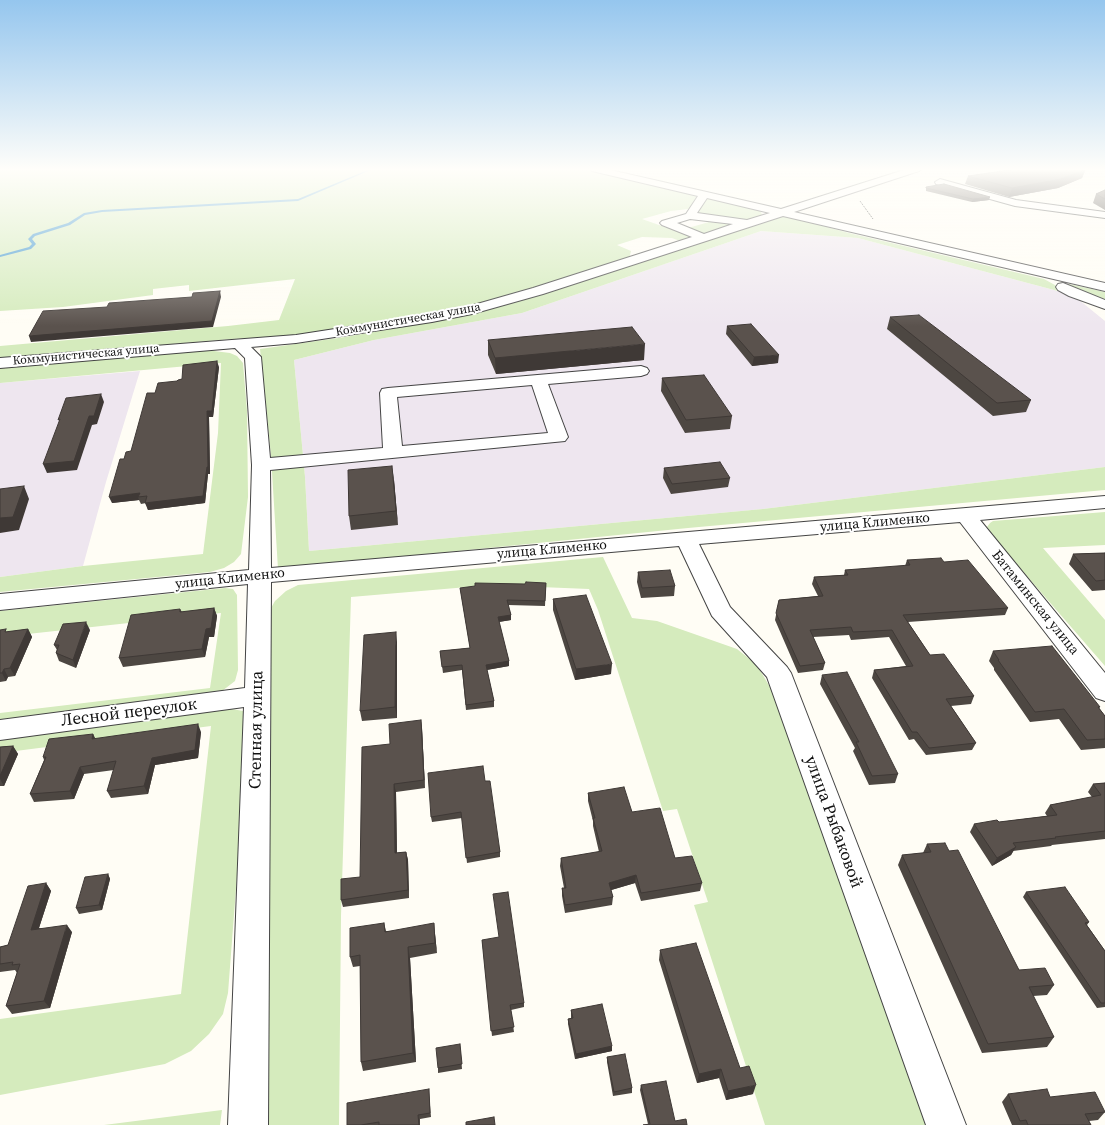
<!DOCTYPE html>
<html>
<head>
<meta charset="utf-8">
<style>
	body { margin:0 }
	canvas { display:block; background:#fffdf5 }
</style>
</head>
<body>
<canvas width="1105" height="1125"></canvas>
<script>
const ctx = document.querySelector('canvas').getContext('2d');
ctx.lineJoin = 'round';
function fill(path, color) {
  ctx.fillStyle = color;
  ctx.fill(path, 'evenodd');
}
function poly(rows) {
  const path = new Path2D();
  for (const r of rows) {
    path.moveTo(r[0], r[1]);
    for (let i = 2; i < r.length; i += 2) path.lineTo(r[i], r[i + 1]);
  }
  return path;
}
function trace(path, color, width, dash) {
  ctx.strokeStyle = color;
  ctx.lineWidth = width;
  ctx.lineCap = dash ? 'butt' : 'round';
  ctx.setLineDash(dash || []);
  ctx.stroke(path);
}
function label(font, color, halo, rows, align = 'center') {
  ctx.font = font + ' "Source Serif 4",serif';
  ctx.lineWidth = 4;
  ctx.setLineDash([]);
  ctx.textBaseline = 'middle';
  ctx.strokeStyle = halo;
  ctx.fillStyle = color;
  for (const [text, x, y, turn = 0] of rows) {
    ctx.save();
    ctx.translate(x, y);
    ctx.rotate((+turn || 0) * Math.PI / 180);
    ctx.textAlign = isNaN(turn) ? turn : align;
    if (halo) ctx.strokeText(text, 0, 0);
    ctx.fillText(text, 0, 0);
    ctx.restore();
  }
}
fill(poly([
	[761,231,858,238,1073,295,1105,321,1105,467,763,509,309,551,305,477,294,360,374,340,522,313],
	[140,371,106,482,83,566,0,577,0,383]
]), '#eee6ef');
fill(poly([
	[0,169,586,169,692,194,697,197,694,203,688,209,671,211,642,219,693,237,680,241,672,238,642,237,617,245,631,251,629,259,483,304,374,325,292,337,231,339,0,359,0,346,228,326,279,320,295,279,189,291,189,285,153,289,153,295,63,307,0,311],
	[705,197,758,209,761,212,762,215,747,220,698,214],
	[780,217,790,217,849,233,1044,279,1073,295,858,238,761,231,522,313,374,340,294,360,305,477,309,551,763,509,1105,467,1105,490,688,528,278,569,271,456,260,349,345,337,430,322,502,306],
	[709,222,730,223,735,225,705,234,688,228],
	[1069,284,1105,292,1105,302,1067,286],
	[191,351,214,351,230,353,237,356,243,363,247,411,248,497,241,554,234,562,224,568,210,572,0,592,0,577,83,566,203,554,218,433,221,363,0,383,0,367],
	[1105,512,1105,545,1043,548,1105,620,1105,666,1006,552,987,527,990,523,993,521],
	[603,557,632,618,657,621,737,649,757,665,774,694,938,1125,765,1125,694,905,708,902,677,809,663,811,598,610,589,589,491,585,351,597,341,916,339,1125,258,1125,271,608,275,601,286,591,298,585],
	[225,588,233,589,237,595,238,670,235,681,222,691,206,696,0,721,0,713,210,688,221,613,0,637,0,611],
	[232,709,243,711,249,719,228,993,223,1014,209,1034,191,1051,165,1064,0,1095,0,1019,181,994,211,726,0,753,0,738],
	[222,1110,220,1125,104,1125]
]), '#d5ebbd');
fill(poly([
	[370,169,373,169,298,201,102,212,85,215,70,225,35,236,32,239,36,244,31,249,0,257,0,255,29,247,32,244,28,239,33,234,68,223,84,213,102,210,298,199,370,169]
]), '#3f96cf');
const minor = poly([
	[590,169,606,169,781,209,907,169,921,169,919,171,794,212,1105,283,1105,291,783,216,543,294,472,314,432,322,296,343,251,347,261,357,270,458,383,448,380,393,382,389,388,388,641,366,647,368,649,371,647,374,641,376,548,384,568,437,565,441,270,470,271,568,1105,496,1105,508,980,520,1105,673,1105,701,1096,698,960,522,699,544,730,607,787,667,791,673,966,1125,926,1125,767,677,712,616,679,546,271,582,268,1125,228,1125,244,707,0,740,0,720,245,688,248,584,0,610,0,594,249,570,252,465,245,358,235,348,0,368,0,358,296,335,432,314,470,306,533,288,692,237,662,225,660,223,662,221,686,214,698,196,592,171,590,169],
	[707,198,770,213,747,220,697,213,707,198],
	[690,219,733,224,704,234,677,223,690,219],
	[532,385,548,433,402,446,397,397,532,385],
	[940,179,1016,200,1105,212,1105,218,1015,206,936,184,935,182,940,179],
	[1063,283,1105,300,1105,309,1069,296,1058,290,1056,287,1058,284,1063,283]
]);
trace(minor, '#444', 2);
trace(poly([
	[860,201,873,219]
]), '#333', 1, [2, 1]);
fill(minor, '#fff');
fill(poly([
	[1016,169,1086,169,1082,178,1058,188,1009,197,965,184,968,176],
	[926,187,989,200,972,202,926,191],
	[1105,190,1105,210,1093,203,1096,194],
	[890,317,1031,400,1026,412,993,416,887,329],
	[727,326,778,363,752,366,726,334],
	[488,340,644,360,496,374,488,355],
	[219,367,213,417,209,417,210,474,208,474,205,503,148,510,146,503,141,504,139,500,112,503,124,459,131,451,155,393,177,381],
	[662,378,732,416,730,429,685,433,661,391],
	[664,468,730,478,728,487,671,494,663,478],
	[394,480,398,525,351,530,349,516],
	[1105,553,1105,590,1092,591,1069,564,1073,554],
	[907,560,944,562,1008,608,1005,615,908,622,930,655,974,696,971,704,951,706,976,743,972,750,926,755,914,739,909,740,872,678,874,670,906,666,889,637,851,640,849,635,813,637,825,663,823,670,798,673,775,620,779,600,818,596,812,584,814,577,844,575,845,570,905,566],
	[638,572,675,586,674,596,641,598,637,582],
	[546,583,545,606,508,605,511,615,511,620,499,622,509,661,509,666,487,670,494,701,494,707,466,710,462,670,443,673,440,651,470,648,460,588],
	[553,599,611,674,575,680,553,610],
	[214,608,217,616,214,637,209,637,205,657,123,667,119,658,180,609,182,612],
	[28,629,32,637,15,676,8,677,6,681,0,682,0,630,7,632],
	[90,630,76,668,59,661,56,653,57,650,54,645],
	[397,642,397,718,362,721,360,711],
	[993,651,1100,707,1099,708,1105,716,1105,748,1081,750,1059,719,1030,722,994,670,994,668,989,661],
	[822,675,898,774,895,783,869,785,853,751,855,748,820,684],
	[421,720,422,728,425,788,396,792,397,853,406,852,408,860,409,898,343,907,341,900,360,877,390,744],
	[201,732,198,758,155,765,148,794,111,798,107,791,114,770,84,774,74,799,34,802,30,794,44,760,43,757,93,734,95,739],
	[13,746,18,754,4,786,0,786,0,747],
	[485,781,500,852,500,857,467,863,462,818,432,822,431,817],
	[1105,783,1105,839,1052,845,1051,846,1013,851,1011,855,992,866,970,832,974,824,999,822,1047,816,1045,813,1050,805,1092,797,1088,792,1093,784],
	[588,793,632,812,675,858,702,883,700,891,641,901,635,883,611,890,613,897,612,905,565,913,562,896,562,888,564,888,560,866,561,858,599,852,593,826,593,821,588,801],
	[927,844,949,851,1019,970,1054,985,1047,995,1033,996,1054,1037,1047,1047,982,1053,898,865,902,855,923,853],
	[108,874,110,879,102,910,79,914,76,908],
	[46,883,51,891,39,928,72,932,50,1008,12,1014,6,1006,17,973,15,970,0,972,0,947,8,945],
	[1026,892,1089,922,1087,925,1105,951,1105,1007,1097,1008,1023,897],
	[384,923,386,931,435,934,437,953,410,958,416,1062,363,1071,361,1062,360,966,353,967,350,957],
	[482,940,524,1003,524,1007,511,1010,514,1032,492,1036],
	[660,950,740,1068,753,1094,726,1100,719,1078,697,1083,659,960],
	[571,1010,612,1046,612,1051,575,1059,568,1024,568,1019,571,1018],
	[460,1044,462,1069,438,1073,438,1068],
	[607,1057,632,1088,632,1093,613,1096,607,1062],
	[641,1085,675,1121,648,1124,640,1090],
	[429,1093,431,1117,420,1119,420,1125,347,1125],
	[1008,1094,1050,1097,1105,1112,1098,1120,1089,1121,1091,1125,1012,1125,1002,1102]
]), '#4d4742');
fill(poly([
	[1085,169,1086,169,1082,178,1058,188,1009,197,1012,188],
	[990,197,989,200,972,202,973,199],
	[220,291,221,297,213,327,31,342,29,336],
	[645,344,644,360,496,374,495,358],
	[779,355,778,363,752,366,754,357],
	[217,361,219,367,213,417,209,417,210,474,208,474,205,503,148,510,145,503,207,467,207,411],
	[101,394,104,402,97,424,92,425,77,470,47,473,43,464,89,416],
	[392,466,394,480,398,525,396,511],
	[24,486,29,499,19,530,0,533,0,518],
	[140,493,138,497,139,500,112,503,109,497],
	[214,608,217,616,214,637,209,637,205,657,202,649,206,629],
	[511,615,511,620,498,622,498,617],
	[86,622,90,630,76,668,73,660],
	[28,629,32,637,15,676,10,668],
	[396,632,397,642,397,718,395,707],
	[509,661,509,666,486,670,486,665],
	[612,664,611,674,575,680,576,669],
	[4,669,8,677,6,681,2,673],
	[421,720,422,728,425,788,424,780],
	[198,724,201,732,198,758,155,765,148,794,144,786,152,758],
	[93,734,97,742,92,739],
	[13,746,18,754,4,786,0,779,0,776],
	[80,767,84,774,74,799,70,791],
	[394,784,396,792,397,861,395,853],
	[1016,847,1011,855,992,866,997,858],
	[406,852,408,860,409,898,408,890],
	[108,874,110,879,102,910,99,905],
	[636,875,635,883,608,891,609,883],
	[46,883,51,891,36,937,31,930],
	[434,923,435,934,437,953,435,943],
	[67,925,72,932,50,1008,44,1001],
	[408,947,410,958,416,1062,413,1053],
	[612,1046,612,1051,575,1059,576,1054],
	[721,1069,719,1078,697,1083,699,1074],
	[756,1085,753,1094,726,1100,728,1091]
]), '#3f3936');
const building = poly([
	[1016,169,1085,169,1085,170,1061,179,1012,188,968,176,1016,169],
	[944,184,990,197,973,199,926,188,926,187,944,184],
	[1105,190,1105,199,1096,194,1105,190],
	[220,291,212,321,29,336,43,311,107,307,109,303,192,297,193,293,220,291],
	[919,315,1031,400,997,403,890,317,919,315],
	[751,324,779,355,754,357,727,326,751,324],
	[632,327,645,344,495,358,488,340,632,327],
	[217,361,212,411,207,411,208,467,207,467,203,496,145,503,147,496,138,497,140,493,109,497,120,459,124,459,126,452,131,451,147,393,155,393,158,383,177,381,178,380,182,379,183,365,217,361],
	[704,375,732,416,686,420,662,378,704,375],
	[101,394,94,416,89,416,74,461,43,464,60,419,58,420,66,398,101,394],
	[720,462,730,478,672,484,664,468,720,462],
	[392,466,396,511,349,516,348,470,392,466],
	[24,486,13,517,0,518,0,489,24,486],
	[1105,553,1105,580,1096,581,1073,554,1105,553],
	[941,558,944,562,968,560,1008,608,903,615,930,655,944,654,974,696,946,699,976,743,929,748,917,732,912,732,874,670,913,666,892,630,853,632,851,627,810,630,825,663,800,666,776,613,779,600,823,596,814,577,848,575,845,570,910,565,907,560,941,558],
	[670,570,675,586,642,588,638,572,670,570],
	[526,582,546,583,545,601,507,600,511,615,498,617,509,661,486,665,494,701,466,705,462,665,442,667,440,651,470,648,460,588,475,586,475,583,525,584,526,582],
	[586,595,612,664,576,669,553,599,586,595],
	[214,608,211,628,206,629,202,649,119,658,131,615,180,609,180,612,214,608],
	[86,622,73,660,56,653,59,645,54,645,63,624,86,622],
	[6,629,5,632,28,629,10,668,4,669,2,673,0,673,0,630,6,629],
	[396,632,395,707,360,711,364,635,396,632],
	[1052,646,1100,707,1098,707,1105,716,1105,739,1087,740,1064,709,1035,712,998,660,999,660,993,651,1052,646],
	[847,672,898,774,872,776,856,742,859,742,822,675,847,672],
	[421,720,424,780,394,784,395,853,406,852,408,890,341,900,341,879,360,877,362,747,390,744,389,724,421,720],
	[198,724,195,750,152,758,144,786,107,791,116,761,80,767,70,791,30,794,46,757,43,757,49,739,93,734,92,739,198,724],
	[13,746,0,776,0,747,13,746],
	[483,766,485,781,490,781,500,852,466,858,461,812,431,817,428,773,483,766],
	[1105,783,1105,831,1055,837,1056,838,1013,843,1016,847,997,858,974,824,997,820,999,822,1057,815,1050,805,1101,795,1093,784,1105,783],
	[624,787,632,812,660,808,675,858,692,856,702,883,641,893,636,875,609,883,613,897,565,905,562,888,566,888,561,858,602,851,593,818,595,818,588,793,624,787],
	[945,843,949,851,958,850,1019,970,1045,968,1054,985,1029,987,1054,1037,988,1044,902,855,931,852,927,844,945,843],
	[108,874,99,905,76,908,85,877,108,874],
	[46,883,31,930,67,925,44,1001,6,1006,20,964,12,965,13,962,0,964,0,947,8,945,28,886,46,883],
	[1065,887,1089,922,1085,923,1105,951,1105,1003,1101,1003,1026,892,1065,887],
	[508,892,524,1003,510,1005,514,1027,491,1031,482,940,499,937,493,894,508,892],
	[384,923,385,932,434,923,435,943,408,947,413,1053,361,1062,360,955,350,957,350,928,384,923],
	[696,943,740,1068,749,1066,756,1085,728,1091,721,1069,699,1074,660,950,696,943],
	[602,1004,612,1046,576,1054,568,1019,573,1018,571,1010,602,1004],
	[460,1044,462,1064,438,1068,436,1048,460,1044],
	[625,1054,632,1088,614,1092,607,1057,625,1054],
	[666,1081,675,1121,686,1119,687,1125,643,1125,650,1124,641,1085,666,1081],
	[429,1089,430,1113,418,1115,419,1125,379,1125,379,1122,361,1125,347,1125,347,1103,429,1089],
	[1047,1089,1050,1097,1095,1092,1105,1112,1085,1114,1091,1125,1028,1125,1026,1120,1020,1121,1008,1094,1047,1089],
	[494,1117,495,1125,466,1125,466,1122,494,1117]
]);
fill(building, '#5a524d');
trace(building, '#3f3936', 1);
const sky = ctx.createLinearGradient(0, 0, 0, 326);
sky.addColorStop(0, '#95c6ee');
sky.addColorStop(0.52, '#fffefa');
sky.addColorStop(1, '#fffefa00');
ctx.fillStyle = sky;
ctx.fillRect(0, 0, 1105, 326);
label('12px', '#111', '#fff', [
	["Коммунистическая улица",408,320,-10],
	["Коммунистическая улица",86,355,-5]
]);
label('14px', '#111', '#fff', [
	["улица Клименко",875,523,-5],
	["улица Клименко",552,550,-5],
	["улица Клименко",230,579,-6],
	["Батаминская улица",1035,603,51]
]);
label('17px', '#111', '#fff', [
	["Лесной переулок",129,713,-7],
	["Степная улица",257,730,-89],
	["улица Рыбаковой",833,822,70]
]);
</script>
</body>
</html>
